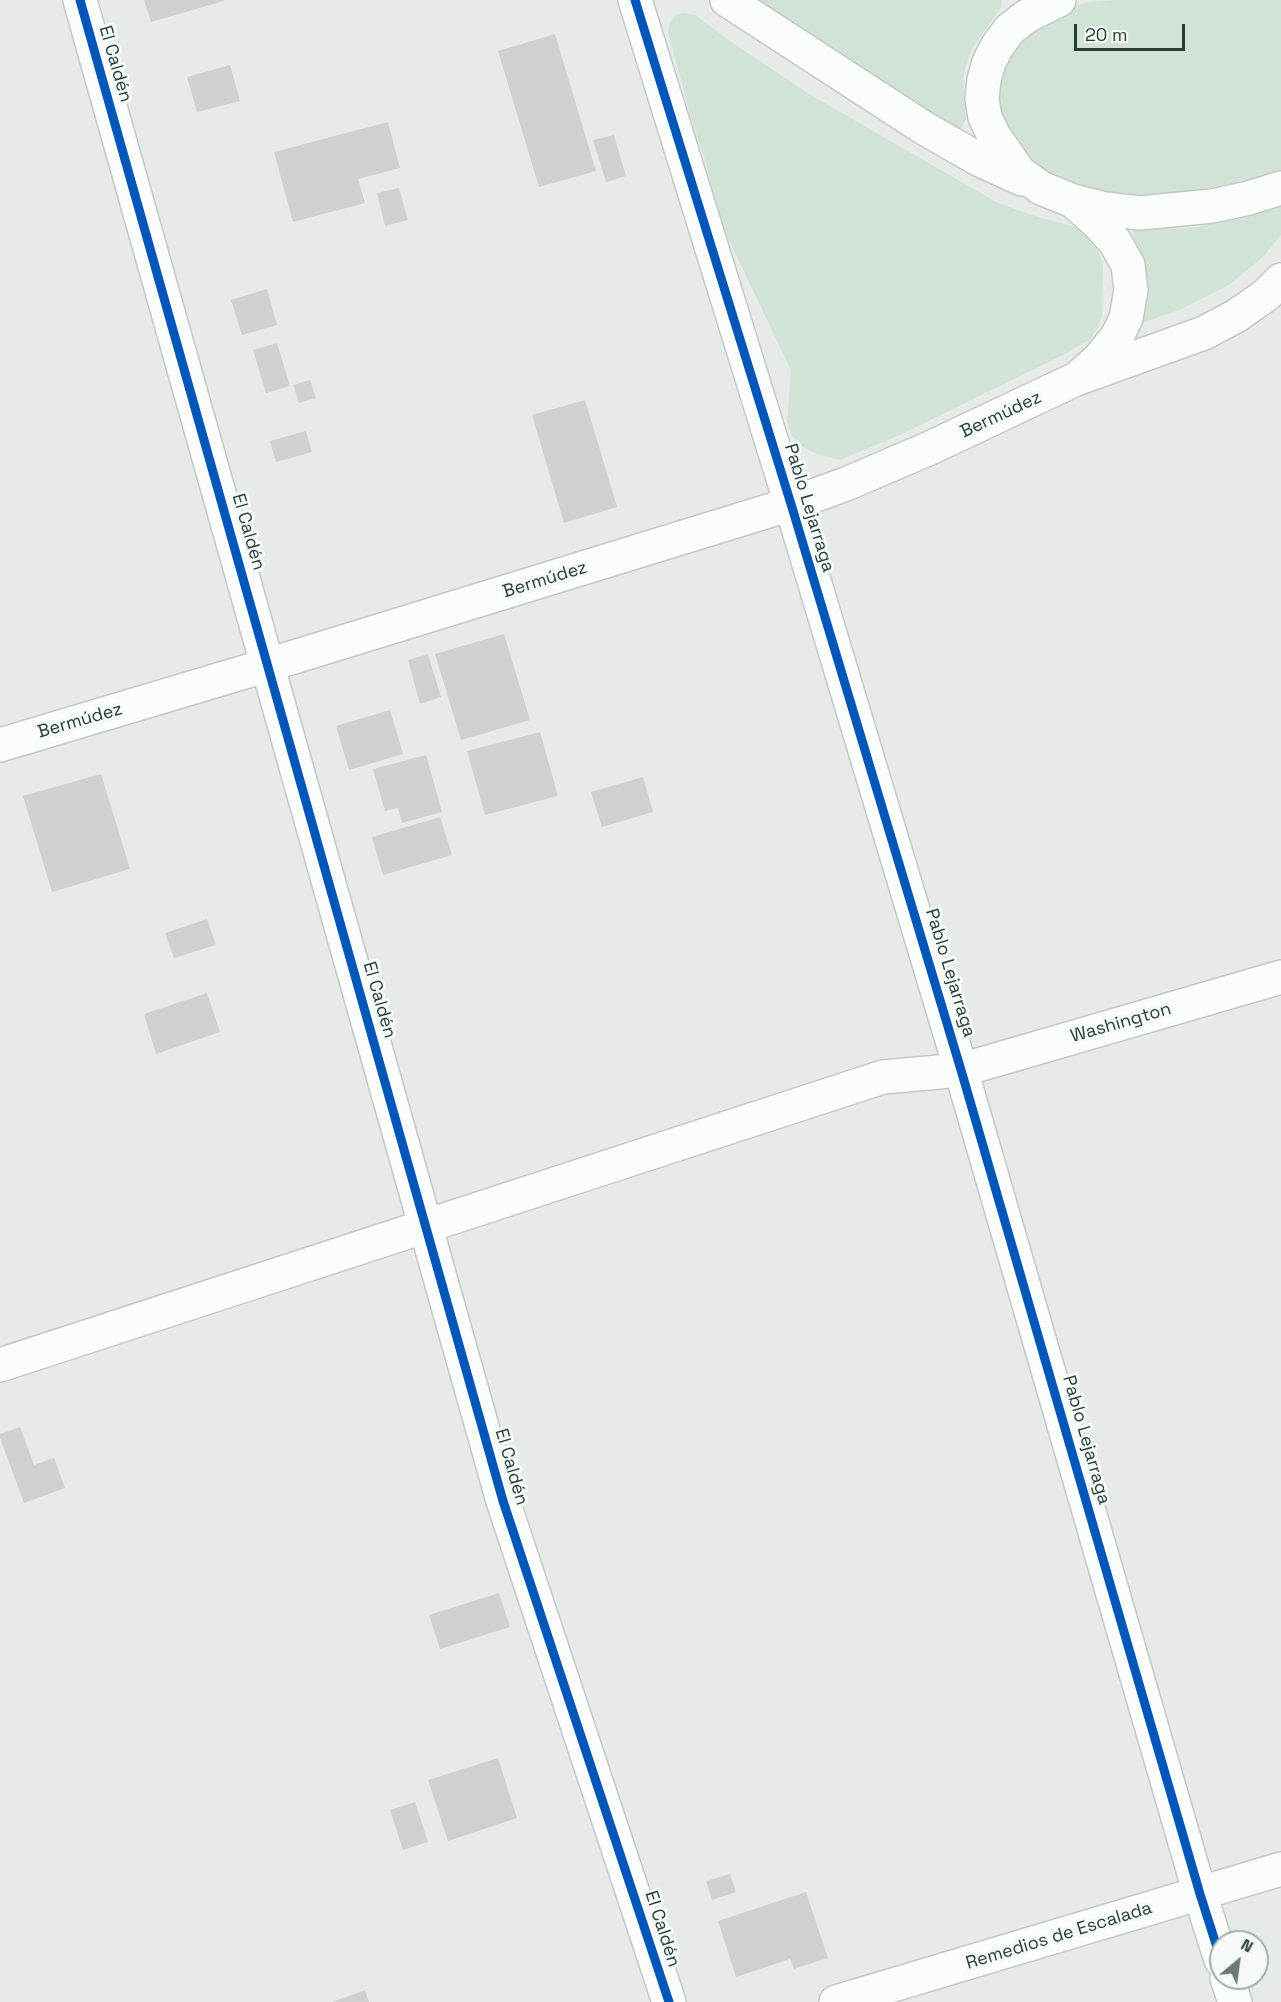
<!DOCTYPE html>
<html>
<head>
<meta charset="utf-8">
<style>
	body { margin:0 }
	#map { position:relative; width:1281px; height:2002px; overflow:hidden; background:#e6ebe9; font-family:"Space Grotesk",sans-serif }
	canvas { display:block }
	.north { position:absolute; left:1209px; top:1930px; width:60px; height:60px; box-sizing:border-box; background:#f5f9f7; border:2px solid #a2aea9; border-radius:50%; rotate:29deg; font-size:16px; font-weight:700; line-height:24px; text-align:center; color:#253d35 }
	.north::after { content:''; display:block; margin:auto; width:21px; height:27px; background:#697a74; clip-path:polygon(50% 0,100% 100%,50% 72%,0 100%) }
	.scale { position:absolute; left:1074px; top:24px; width:111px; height:27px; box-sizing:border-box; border:3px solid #253d35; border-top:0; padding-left:8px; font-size:18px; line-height:21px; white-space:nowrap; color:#253d35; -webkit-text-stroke:4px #f5f9f7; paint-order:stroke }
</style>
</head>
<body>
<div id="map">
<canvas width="1281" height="2002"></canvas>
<div class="north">N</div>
<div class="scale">20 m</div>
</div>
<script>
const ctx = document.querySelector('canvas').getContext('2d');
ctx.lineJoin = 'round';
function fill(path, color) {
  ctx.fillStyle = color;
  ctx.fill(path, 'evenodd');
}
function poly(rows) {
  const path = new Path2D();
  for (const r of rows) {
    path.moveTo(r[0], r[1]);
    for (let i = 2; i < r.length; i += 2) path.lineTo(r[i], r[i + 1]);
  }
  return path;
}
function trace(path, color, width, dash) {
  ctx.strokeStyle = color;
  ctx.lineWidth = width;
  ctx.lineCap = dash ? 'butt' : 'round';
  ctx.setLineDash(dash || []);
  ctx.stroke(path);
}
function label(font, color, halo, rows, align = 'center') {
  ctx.font = font + ' "Space Grotesk",sans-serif';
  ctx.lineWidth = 6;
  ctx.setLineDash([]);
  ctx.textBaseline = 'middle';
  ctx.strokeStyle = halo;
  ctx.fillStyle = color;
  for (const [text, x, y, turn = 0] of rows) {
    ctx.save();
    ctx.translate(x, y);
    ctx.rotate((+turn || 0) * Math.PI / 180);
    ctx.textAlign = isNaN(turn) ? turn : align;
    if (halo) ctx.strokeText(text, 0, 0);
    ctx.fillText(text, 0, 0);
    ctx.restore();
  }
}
fill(poly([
	[753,0,1002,0,1001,7,971,50,963,77,966,120,960,130,784,21],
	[1115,0,1281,0,1281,171,1232,186,1202,192,1148,196,1120,195,1072,184,1049,175,1029,161,1014,146,997,105,1003,61,1012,45,1065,8,1089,2],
	[685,13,695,15,733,43,809,94,998,203,1038,217,1078,228,1087,236,1100,255,1103,264,1102,316,1097,329,1090,339,1067,353,900,435,840,460,817,454,803,447,792,436,787,422,791,370,723,228,703,153,693,125,668,32,670,22,677,14],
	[1281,201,1281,235,1263,257,1229,285,1179,310,1137,325,1139,254,1133,238,1133,231,1138,229,1191,228,1223,221]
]), '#d1e3d6');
fill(poly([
	[144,0,224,0,224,1,151,22],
	[555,34,596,171,539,187,498,51],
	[230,65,240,101,197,112,187,77],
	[388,122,400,168,358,179,365,203,293,222,274,152],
	[614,135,626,176,606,182,593,140],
	[399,188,408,220,385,226,377,193],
	[267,289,277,325,242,335,231,300],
	[277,343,290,386,266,393,253,350],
	[310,380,316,398,299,403,293,385],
	[585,400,617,507,564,523,532,415],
	[306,431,312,452,276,462,270,441],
	[504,634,530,720,461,740,435,654],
	[428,654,441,697,420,704,408,660],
	[390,710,403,754,349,770,336,726],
	[540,732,558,796,485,815,467,751],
	[426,755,442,812,402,823,398,808,385,811,373,769],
	[101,774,130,869,52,892,23,796],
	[643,777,653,812,602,827,591,792],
	[440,817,452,855,383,875,372,837],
	[207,919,216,945,174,958,165,933],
	[207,993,220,1032,156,1054,144,1014],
	[20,1427,34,1465,54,1458,65,1488,24,1503,0,1438,0,1434],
	[499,1593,510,1627,440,1649,429,1615],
	[498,1758,517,1818,448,1841,428,1780],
	[415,1802,428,1842,403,1850,390,1810],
	[730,1874,736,1892,712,1900,706,1881],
	[806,1892,828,1958,794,1969,790,1959,736,1977,718,1921],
	[365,1990,369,2002,332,2002]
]), '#cdd2d0');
const minor = poly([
	[80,0,503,1501,669,2002],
	[635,0,791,504,961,1070,1200,1894,1221,1960],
	[0,1365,883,1077,961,1070,1281,977],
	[1227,1978,1235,2002],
	[836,2002,1281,1869]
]);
const secondary = poly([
	[727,0,924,128,978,159,1022,179],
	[1059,0,1027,16,1010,29,998,45,989,62,984,80,982,99,985,117,994,136,1019,172,1041,188,1073,201,1105,209,1140,213,1212,206,1249,198,1281,188],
	[1074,202,1098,223,1115,242,1128,265,1131,290,1126,318,1117,337,1099,359,1082,374],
	[0,745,268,665,791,504,846,484,930,448,1076,379,1204,333,1236,316,1266,295,1281,280]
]);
trace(minor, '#c3c8c6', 36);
trace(secondary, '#c2c8c6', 36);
trace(minor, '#fbfcfc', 33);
trace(secondary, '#fbfcfc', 33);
trace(poly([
	[80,0,503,1501,669,2002],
	[635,0,791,504,961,1070,1200,1894,1221,1960]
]), '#0057b8', 9);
label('18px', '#253d35', '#f5f9f7', [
	["El Caldén",115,64,74],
	["Bermúdez",1001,415,-25],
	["Pablo Lejarraga",809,508,73],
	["El Caldén",248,532,74],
	["Bermúdez",545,580,-17],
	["Bermúdez",80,721,-16],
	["Pablo Lejarraga",950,973,73],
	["El Caldén",379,1000,74],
	["Washington",1121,1023,-16],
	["Pablo Lejarraga",1086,1440,74],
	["El Caldén",511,1467,74],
	["El Caldén",662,1929,72],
	["Remedios de Escalada",1059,1936,-17]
]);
</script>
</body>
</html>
